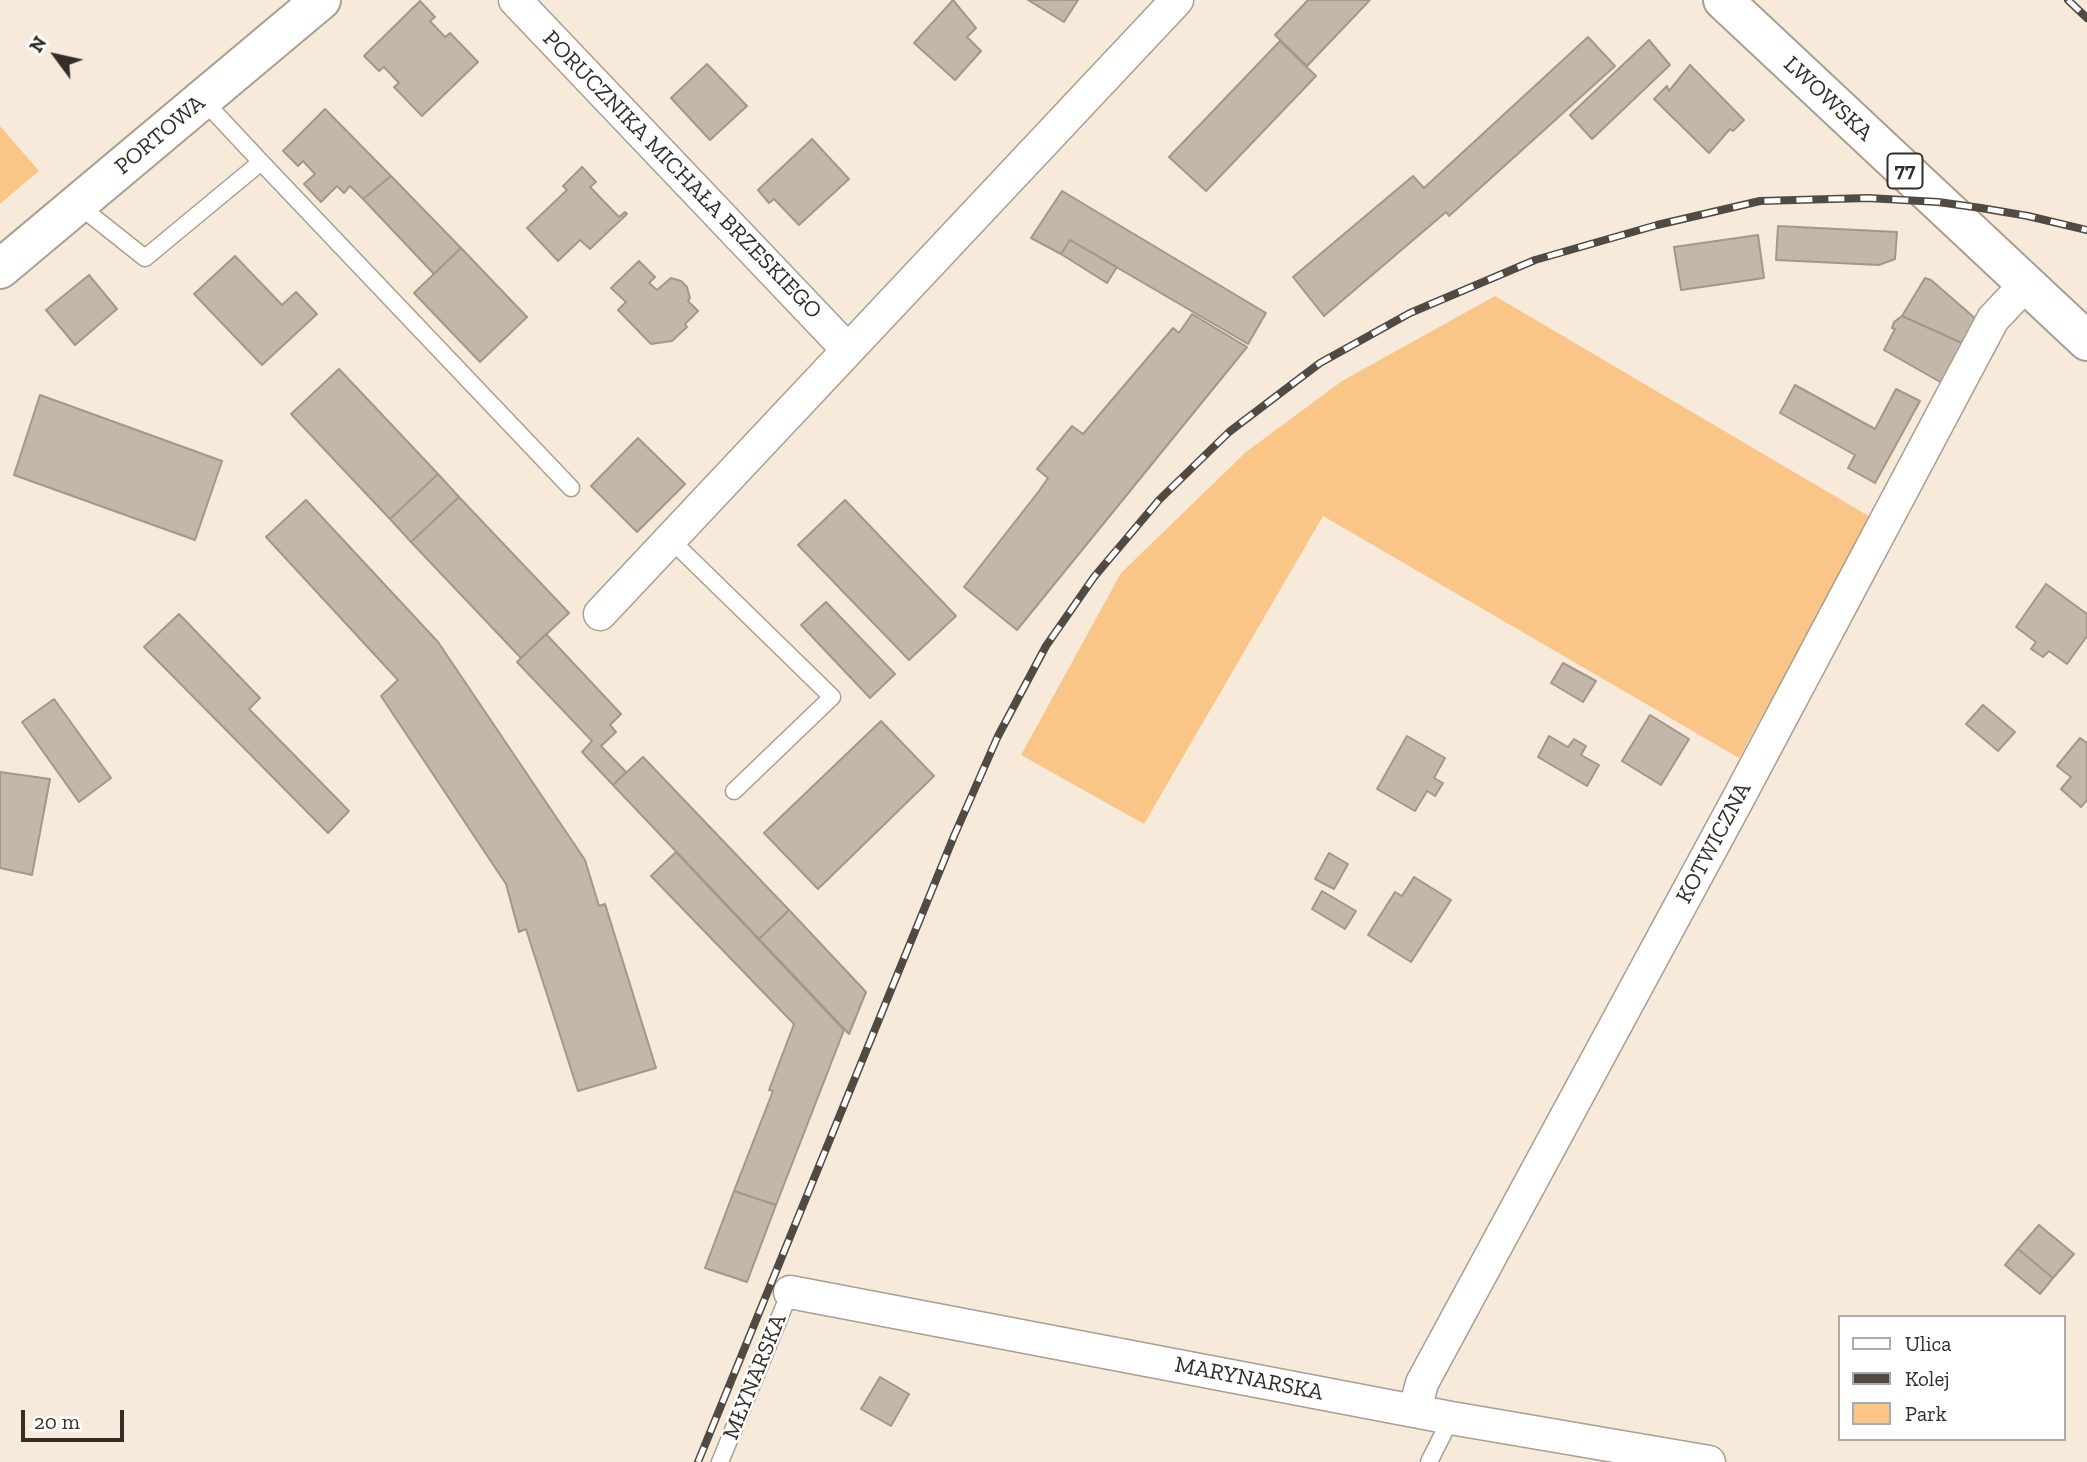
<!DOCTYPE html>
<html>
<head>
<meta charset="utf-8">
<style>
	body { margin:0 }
	#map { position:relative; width:2087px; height:1462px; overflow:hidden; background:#f7eadb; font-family:"Zilla Slab",serif }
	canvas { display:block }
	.legend { position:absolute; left:1838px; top:1315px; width:228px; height:126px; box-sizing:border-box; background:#fff; border:2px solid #adaba9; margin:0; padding:9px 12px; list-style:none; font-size:21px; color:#332e28 }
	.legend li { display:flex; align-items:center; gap:14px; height:35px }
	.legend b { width:35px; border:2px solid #adaba9 }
	.north { position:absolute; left:21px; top:21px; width:70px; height:70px; -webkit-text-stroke:5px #fff; paint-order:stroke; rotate:303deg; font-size:19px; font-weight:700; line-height:28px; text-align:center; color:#332e28 }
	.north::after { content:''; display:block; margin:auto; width:24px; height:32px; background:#332e28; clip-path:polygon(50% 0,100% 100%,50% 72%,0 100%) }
	.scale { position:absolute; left:21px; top:1410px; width:103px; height:32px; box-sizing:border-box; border:4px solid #332e28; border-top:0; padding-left:9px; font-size:21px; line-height:24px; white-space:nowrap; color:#332e28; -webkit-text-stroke:5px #fff; paint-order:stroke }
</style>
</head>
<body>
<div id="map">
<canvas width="2087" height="1462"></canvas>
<ul class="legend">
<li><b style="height:9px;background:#fff"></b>Ulica</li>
<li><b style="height:9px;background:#504a42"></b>Kolej</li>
<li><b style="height:19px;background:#fac688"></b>Park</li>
</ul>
<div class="north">N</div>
<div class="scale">20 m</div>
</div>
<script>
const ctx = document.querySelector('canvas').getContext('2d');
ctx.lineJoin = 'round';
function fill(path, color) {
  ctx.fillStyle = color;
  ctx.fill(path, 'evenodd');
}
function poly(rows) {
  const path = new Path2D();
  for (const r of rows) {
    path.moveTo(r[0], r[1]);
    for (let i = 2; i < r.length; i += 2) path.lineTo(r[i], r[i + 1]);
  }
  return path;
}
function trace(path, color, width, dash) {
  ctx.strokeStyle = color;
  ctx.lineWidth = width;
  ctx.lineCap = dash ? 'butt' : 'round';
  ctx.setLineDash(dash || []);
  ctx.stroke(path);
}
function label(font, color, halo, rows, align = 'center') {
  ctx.font = font + ' "Zilla Slab",serif';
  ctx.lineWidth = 5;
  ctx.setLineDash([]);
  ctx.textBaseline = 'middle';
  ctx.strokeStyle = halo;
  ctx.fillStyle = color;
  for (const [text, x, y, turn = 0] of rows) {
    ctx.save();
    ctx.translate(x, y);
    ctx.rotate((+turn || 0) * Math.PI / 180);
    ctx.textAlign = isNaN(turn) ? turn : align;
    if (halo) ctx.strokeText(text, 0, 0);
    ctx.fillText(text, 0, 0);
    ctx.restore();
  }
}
fill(poly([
	[0,126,39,171,0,204],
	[1495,296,1872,518,1739,758,1323,516,1144,824,1021,755,1121,573,1246,452,1342,381]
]), '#fac688');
const building = poly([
	[953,0,976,28,967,37,981,51,955,80,914,43,953,0],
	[1028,0,1078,0,1064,22,1028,0],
	[1308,0,1370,0,1307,66,1275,35,1308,0],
	[420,1,435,17,430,21,445,37,450,33,478,62,422,116,394,87,399,83,384,67,379,71,364,56,420,1],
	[1588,37,1615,66,1449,216,1446,212,1324,316,1293,277,1413,176,1424,188,1588,37],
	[1649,40,1670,65,1592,139,1570,115,1649,40],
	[1280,41,1316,76,1206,191,1169,157,1280,41],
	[707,64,747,106,710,140,671,98,707,64],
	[1690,65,1744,120,1733,131,1730,129,1709,153,1654,99,1667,86,1669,91,1690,65],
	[325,109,391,176,363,199,350,186,344,193,337,186,321,202,304,184,315,174,303,161,298,166,283,151,325,109],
	[812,139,849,179,799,225,774,199,769,203,758,190,812,139],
	[582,167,596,182,590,187,619,217,625,212,627,214,590,249,580,240,558,261,527,228,567,190,563,186,582,167],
	[391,176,461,248,434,274,363,199,391,176],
	[1062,191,1266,313,1248,344,1070,240,1061,254,1031,238,1062,191],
	[1778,226,1897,232,1895,259,1879,265,1776,260,1778,226],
	[1758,235,1764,278,1681,290,1674,247,1758,235],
	[1070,240,1117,267,1107,283,1061,254,1070,240],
	[461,248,527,317,480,362,414,293,461,248],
	[235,256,282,305,296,292,317,314,262,365,194,294,235,256],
	[639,261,655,277,649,283,657,290,671,278,681,281,687,287,690,298,688,301,698,311,685,324,687,327,672,341,651,344,618,310,626,302,611,288,639,261],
	[89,275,117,309,75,345,46,310,89,275],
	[1925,278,1931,280,1977,320,1964,344,1902,316,1925,278],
	[1192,314,1247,347,1017,630,964,587,1039,491,1048,478,1037,469,1072,426,1083,434,1173,328,1179,333,1192,314],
	[1902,316,1964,344,1942,383,1884,350,1895,329,1892,328,1894,322,1902,316],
	[339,369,438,474,390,519,291,414,339,369],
	[1795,385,1875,429,1896,389,1920,401,1875,483,1848,468,1855,455,1780,413,1795,385],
	[40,395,222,461,195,540,14,475,40,395],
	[638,438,685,484,637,532,591,486,638,438],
	[438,474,459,497,411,542,390,519,438,474],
	[459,497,569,613,521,658,411,542,459,497],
	[306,500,438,642,585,860,599,906,605,904,656,1068,578,1091,526,929,519,932,506,884,381,696,398,680,266,537,306,500],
	[845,500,956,616,909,660,798,545,845,500],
	[2046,584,2087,614,2087,636,2067,664,2049,651,2043,657,2031,649,2036,642,2016,627,2046,584],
	[826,602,895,674,870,698,801,625,826,602],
	[179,614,260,698,249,709,349,811,328,833,144,647,179,614],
	[546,634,621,714,610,725,616,732,601,746,626,772,613,785,582,752,592,741,517,662,546,634],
	[1563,663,1596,681,1583,702,1551,683,1563,663],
	[54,699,111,778,79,802,22,722,54,699],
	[1983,705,2015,732,1998,751,1966,724,1983,705],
	[1650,715,1689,739,1661,785,1622,761,1650,715],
	[881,721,934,776,818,889,764,833,881,721],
	[1407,736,1445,758,1434,778,1443,783,1435,796,1427,791,1415,811,1377,789,1407,736],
	[1549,736,1568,747,1574,739,1586,746,1581,755,1599,765,1587,786,1538,757,1549,736],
	[2080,738,2087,743,2087,800,2081,807,2061,789,2071,777,2057,766,2080,738],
	[643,757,789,910,759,939,613,785,643,757],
	[0,772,50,779,32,875,0,868,0,772],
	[676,852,844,1030,776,1205,734,1191,773,1091,769,1090,794,1024,651,876,676,852],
	[1329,853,1348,864,1334,889,1315,879,1329,853],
	[1414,877,1451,900,1411,962,1368,935,1395,892,1402,896,1414,877],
	[1322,891,1356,911,1345,929,1312,909,1322,891],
	[789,910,866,992,849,1034,759,939,789,910],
	[734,1191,776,1205,747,1282,705,1268,734,1191],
	[2039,1225,2074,1254,2053,1278,2018,1249,2039,1225],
	[2018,1249,2053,1278,2040,1294,2005,1265,2018,1249],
	[880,1377,909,1394,891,1426,861,1409,880,1377]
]);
fill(building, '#c3b7a9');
trace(building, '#a3978a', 2);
const lane = poly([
	[261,162,571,488],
	[77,204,145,258,261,162,203,100],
	[670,539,832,697,734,791],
	[720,1462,790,1292],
	[1429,1462,1451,1418]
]);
const street = poly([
	[515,0,848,350],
	[600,614,1177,0],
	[790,1292,1451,1418,1709,1462],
	[1415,1410,1422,1383,1738,799,1993,319,2026,284]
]);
const secondary = poly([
	[0,269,321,0]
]);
const primary = poly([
	[1723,0,2087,341]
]);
trace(lane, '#aa9e90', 19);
trace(street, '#aa9e90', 35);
trace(secondary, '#aa9e90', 42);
trace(primary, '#aa9e90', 42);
trace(lane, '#fff', 16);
trace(street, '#fff', 32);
trace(secondary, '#fff', 38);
trace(primary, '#fff', 38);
const rail = poly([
	[2068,0,2087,18],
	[698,1462,954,836,998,736,1046,646,1094,577,1159,500,1229,432,1320,363,1410,313,1535,260,1657,225,1760,201,1868,198,1938,202,1981,208,2028,216,2087,230]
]);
trace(rail, '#504a42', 8);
trace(rail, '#fff', 5, [16]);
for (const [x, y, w] of [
	[1905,171,35]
]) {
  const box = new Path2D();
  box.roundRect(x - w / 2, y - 17.5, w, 35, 5);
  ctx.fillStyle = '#fff';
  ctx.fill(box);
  trace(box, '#332e28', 2);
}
label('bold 21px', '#332e28', null, [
	["77",1905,171]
]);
label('23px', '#332e28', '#fff', [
	["LWOWSKA",1828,99,43],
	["PORTOWA",160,135,-40],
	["PORUCZNIKA MICHAŁA BRZESKIEGO",682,175,46],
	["KOTWICZNA",1714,843,-62],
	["MŁYNARSKA",755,1377,-68],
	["MARYNARSKA",1249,1379,11]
]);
</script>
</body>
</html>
